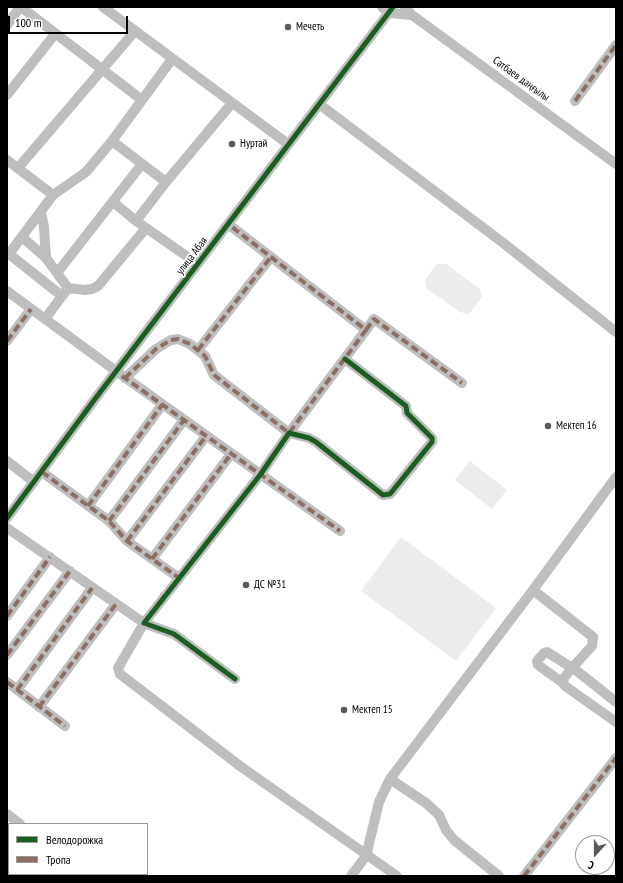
<!DOCTYPE html>
<html>
<head>
<meta charset="utf-8">
<style>
	body { margin:0 }
	#map { position:relative; width:623px; height:883px; overflow:hidden; background:#fff; font-family:"PT Sans Narrow",sans-serif }
	canvas { display:block }
	.frame { position:absolute; inset:0; border:8px solid #000; pointer-events:none }
	.legend { position:absolute; left:8px; top:823px; width:140px; height:52px; box-sizing:border-box; background:#fff; border:1px solid #999; margin:0; padding:5px 7px; list-style:none; font-size:12px; color:#000 }
	.legend li { display:flex; align-items:center; gap:8px; height:20px }
	.legend b { width:20px; border:1px solid #999 }
	.north { position:absolute; left:575px; top:835px; width:40px; height:40px; box-sizing:border-box; background:#fff; border:1px solid #999; border-radius:50%; rotate:201deg; font-size:11px; font-weight:700; line-height:16px; text-align:center; color:#000 }
	.north::after { content:''; display:block; margin:auto; width:14px; height:18px; background:#595959; clip-path:polygon(50% 0,100% 100%,50% 72%,0 100%) }
	.scale { position:absolute; left:8px; top:16px; width:120px; height:18px; box-sizing:border-box; border:2px solid #000; border-top:0; padding-left:5px; font-size:12px; line-height:14px; white-space:nowrap; color:#000; -webkit-text-stroke:3px #fff; paint-order:stroke }
</style>
</head>
<body>
<div id="map">
<canvas width="623" height="883"></canvas>
<div class="frame"></div>
<ul class="legend">
<li><b style="height:5px;background:#1b5e20"></b>Велодорожка</li>
<li><b style="height:5px;background:#8d6e63"></b>Тропа</li>
</ul>
<div class="north">С</div>
<div class="scale">100 m</div>
</div>
<script>
const ctx = document.querySelector('canvas').getContext('2d');
ctx.lineJoin = 'round';
function fill(path, color) {
  ctx.fillStyle = color;
  ctx.fill(path, 'evenodd');
}
function poly(rows) {
  const path = new Path2D();
  for (const r of rows) {
    path.moveTo(r[0], r[1]);
    for (let i = 2; i < r.length; i += 2) path.lineTo(r[i], r[i + 1]);
  }
  return path;
}
function trace(path, color, width, dash) {
  ctx.strokeStyle = color;
  ctx.lineWidth = width;
  ctx.lineCap = dash ? 'butt' : 'round';
  ctx.setLineDash(dash || []);
  ctx.stroke(path);
}
function label(font, color, halo, rows, align = 'center') {
  ctx.font = font + ' "PT Sans Narrow",sans-serif';
  ctx.lineWidth = 3.5;
  ctx.setLineDash([]);
  ctx.textBaseline = 'middle';
  ctx.strokeStyle = halo;
  ctx.fillStyle = color;
  for (const [text, x, y, turn = 0] of rows) {
    ctx.save();
    ctx.translate(x, y);
    ctx.rotate((+turn || 0) * Math.PI / 180);
    ctx.textAlign = isNaN(turn) ? turn : align;
    if (halo) ctx.strokeText(text, 0, 0);
    ctx.fillText(text, 0, 0);
    ctx.restore();
  }
}
fill(poly([
	[437,264,446,264,480,289,482,297,469,314,460,312,426,288,425,280],
	[470,461,507,490,492,509,455,480],
	[401,537,496,608,456,661,361,591]
]), '#ececec');
trace(poly([
	[21,7,142,100],
	[103,7,288,144],
	[382,7,389,13,412,15],
	[405,7,412,15,616,164],
	[7,25,20,7],
	[172,59,112,141,166,182,136,221,198,264],
	[7,95,55,34],
	[575,101,616,45],
	[319,104,502,242,616,332],
	[7,160,53,195],
	[18,168,135,31],
	[166,182,232,103],
	[113,202,136,221],
	[41,212,44,227,46,258],
	[22,237,46,258,68,288,85,290,92,289,98,286,146,228],
	[57,273,142,164],
	[7,291,116,371,340,531],
	[62,296,9,254,53,195,86,172,112,141],
	[45,319,65,292],
	[366,330,374,319,462,383],
	[7,341,31,309],
	[198,350,271,257],
	[125,378,156,349,171,340,178,339,190,344,205,356,214,375,289,433,366,330,228,224],
	[7,461,34,482],
	[42,472,109,521,127,541,179,578],
	[88,506,162,405],
	[7,518,95,399,393,7],
	[109,521,184,420],
	[7,528,144,623,118,668,120,674,240,766,397,876],
	[127,541,206,436],
	[152,559,231,454],
	[533,590,593,637,592,646,572,668,564,678,563,683,565,686,616,722],
	[7,616,50,557],
	[7,655,70,571],
	[235,679,174,634,144,623,260,475,289,433,309,438,316,442,383,495,390,494,432,442,432,438,407,413,406,406,345,359],
	[7,682,65,726],
	[563,683,538,665,537,661,544,653,547,652,577,671,616,702],
	[17,690,92,588],
	[39,707,116,604],
	[390,779,426,803,439,815,446,830,454,840,499,876],
	[7,814,20,824],
	[87,874,90,876],
	[351,876,366,856,379,802,390,779,533,590,616,477],
	[524,876,616,758]
]), '#bebebe', 10);
trace(poly([
	[575,101,616,45],
	[366,330,374,319,462,383],
	[7,341,31,309],
	[198,350,271,257],
	[122,376,340,531],
	[125,378,156,349,171,340,178,339,190,344,205,356,214,375,289,433,366,330,228,224],
	[42,472,109,521,127,541,179,578],
	[88,506,162,405],
	[109,521,184,420],
	[127,541,206,436],
	[152,559,231,454],
	[7,616,50,557],
	[7,655,70,571],
	[7,682,65,726],
	[17,690,92,588],
	[39,707,116,604],
	[524,876,616,758]
]), '#8d6e63', 4, [8, 4]);
trace(poly([
	[7,518,95,399,393,7],
	[235,679,174,634,144,623,260,475,289,433,309,438,316,442,383,495,390,494,432,442,432,438,407,413,406,406,345,359]
]), '#1b5e20', 5);
for (const [x, y, r, color] of [
	[288,27,4,"#595959"],
	[232,144,4,"#595959"],
	[548,426,4,"#595959"],
	[246,585,4,"#595959"],
	[344,710,4,"#595959"]
]) {
  const dot = new Path2D();
  dot.arc(x, y, r, 0, 2 * Math.PI);
  ctx.fillStyle = color;
  ctx.fill(dot);
  trace(dot, '#fff', 1.5);
}
label('11px', '#000', '#fff', [
	["Мечеть",296,27],
	["Нуртай",240,144],
	["Мектеп 16",556,426],
	["ДС №31",254,585],
	["Мектеп 15",352,710]
], 'left');
label('11px', '#000', '#fff', [
	["Сәтбаев даңғылы",521,79,36],
	["улица Абая",192,256,-53]
]);
</script>
</body>
</html>
